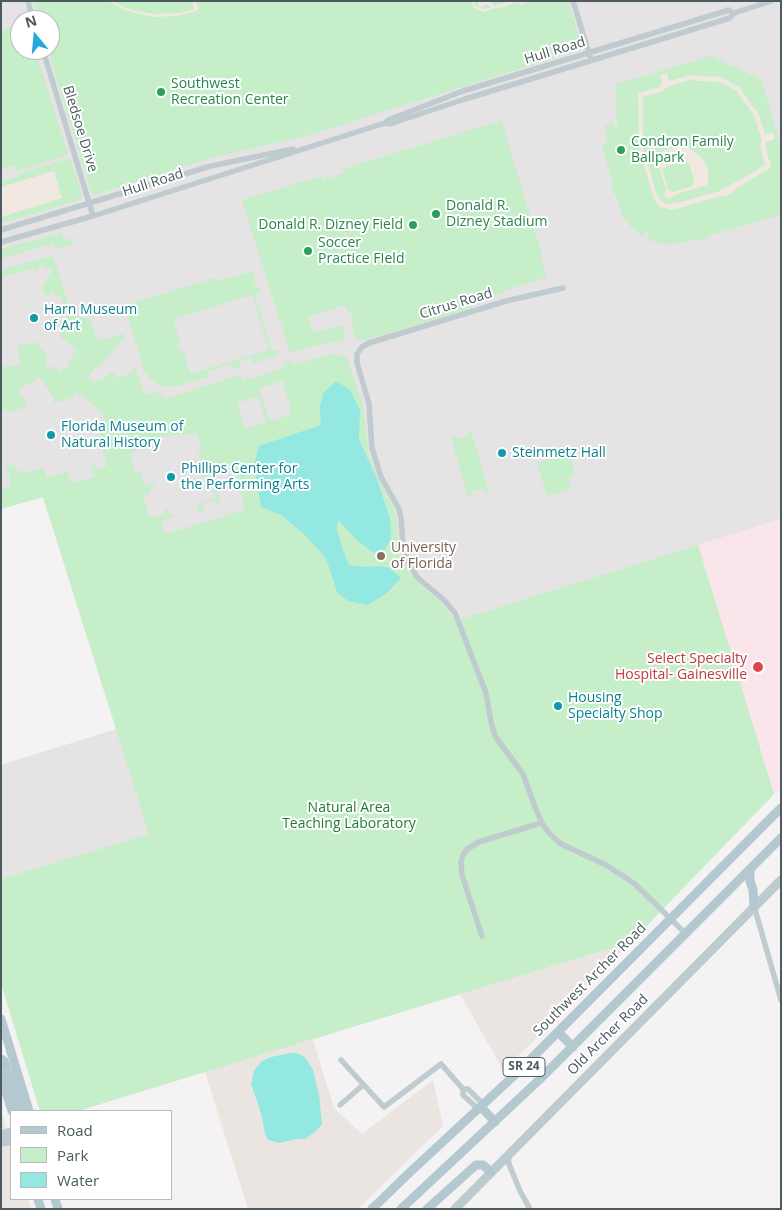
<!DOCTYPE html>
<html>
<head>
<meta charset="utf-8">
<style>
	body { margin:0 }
	#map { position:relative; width:782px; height:1210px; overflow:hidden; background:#f4f2f3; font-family:"Open Sans",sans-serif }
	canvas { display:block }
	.frame { position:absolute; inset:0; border:2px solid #4b5b5f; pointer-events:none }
	.legend { position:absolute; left:10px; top:1110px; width:162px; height:90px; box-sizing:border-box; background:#fff; border:1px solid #b7bdbf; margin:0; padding:6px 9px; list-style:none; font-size:15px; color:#4b5b5f }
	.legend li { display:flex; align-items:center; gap:10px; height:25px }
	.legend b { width:25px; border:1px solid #b7bdbf }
	.north { position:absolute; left:10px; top:10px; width:50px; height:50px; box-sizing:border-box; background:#fff; border:1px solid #b7bdbf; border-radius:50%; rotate:343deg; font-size:14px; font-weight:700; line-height:20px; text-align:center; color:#4b5b5f }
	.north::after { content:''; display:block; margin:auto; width:18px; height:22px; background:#25a8dc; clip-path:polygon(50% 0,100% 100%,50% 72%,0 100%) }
</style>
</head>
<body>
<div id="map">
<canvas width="782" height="1210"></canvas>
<div class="frame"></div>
<ul class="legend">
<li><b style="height:6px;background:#b4c9cf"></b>Road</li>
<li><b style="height:14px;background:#c5eec9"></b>Park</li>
<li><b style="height:14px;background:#94e8e2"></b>Water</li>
</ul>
<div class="north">N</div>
</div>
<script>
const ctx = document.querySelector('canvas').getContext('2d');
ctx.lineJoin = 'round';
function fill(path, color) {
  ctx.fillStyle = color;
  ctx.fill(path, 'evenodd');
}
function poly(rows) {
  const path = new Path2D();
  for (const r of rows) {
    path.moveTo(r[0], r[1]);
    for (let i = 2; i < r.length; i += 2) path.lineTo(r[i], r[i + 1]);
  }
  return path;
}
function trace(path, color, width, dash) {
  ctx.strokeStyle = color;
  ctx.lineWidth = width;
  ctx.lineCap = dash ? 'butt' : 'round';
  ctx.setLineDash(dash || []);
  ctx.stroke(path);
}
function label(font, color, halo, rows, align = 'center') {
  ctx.font = font + ' "Open Sans",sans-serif';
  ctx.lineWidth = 4;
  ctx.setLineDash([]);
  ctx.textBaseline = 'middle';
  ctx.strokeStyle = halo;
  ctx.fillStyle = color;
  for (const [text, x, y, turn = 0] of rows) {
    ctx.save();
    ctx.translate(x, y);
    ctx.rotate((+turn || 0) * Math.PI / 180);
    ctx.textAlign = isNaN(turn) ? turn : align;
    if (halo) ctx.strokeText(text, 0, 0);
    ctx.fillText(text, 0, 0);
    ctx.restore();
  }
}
fill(poly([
	[631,942,545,1030,503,1070,460,994],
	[313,1039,334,1108,362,1134,433,1080,443,1126,358,1209,248,1209,205,1072],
	[1,1110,11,1144,11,1199,28,1199,31,1209,1,1209]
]), '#eae5e1');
fill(poly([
	[1,1,781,1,781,519,699,545,774,794,631,942,77,1111,40,1111,1,983,1,765,116,729,43,497,1,509],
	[20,20,50,20,50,50,20,50]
]), '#e5e3e4');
fill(poly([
	[781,519,781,788,774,794,698,545]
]), '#fae6ea');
fill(poly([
	[33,1,568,1,581,42,581,46,580,50,309,135,204,160,94,195,91,192,48,50,50,50,50,20,39,20],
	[20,25,20,50,35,50,68,155,17,171,15,165,1,169,1,31],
	[710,56,761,79,781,147,781,215,707,236,707,238,698,241,697,239,683,243,668,245,652,241,647,239,650,234,645,231,643,236,636,232,626,221,621,212,616,194,614,195,611,185,613,184,602,145,608,142,604,126,613,123,617,134,616,84],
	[503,120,502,123,542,254,540,258,541,261,542,261,547,277,504,291,504,292,472,302,470,299,472,308,365,340,359,340,355,337,351,322,353,318,352,314,349,313,345,305,308,317,313,332,317,331,318,332,342,325,345,335,342,341,321,344,290,353,242,200,321,176,323,180,344,173,343,169],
	[70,158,82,194,81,199,16,219,1,222,1,182,18,177,18,174],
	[234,180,62,233,64,240,71,238,73,244,56,249,53,243,1,259,1,249,62,233],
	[50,256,54,259,71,313,78,318,87,317,90,319,98,341,125,333,124,337,99,368,95,366,88,378,93,381,103,380,109,374,114,372,116,378,133,373,132,368,135,367,144,394,155,392,161,395,165,399,240,375,242,381,284,368,283,362,290,361,293,365,333,354,340,355,347,358,358,391,362,398,369,455,377,475,395,510,397,521,398,541,402,557,410,574,418,582,444,605,455,621,698,545,774,794,631,942,77,1111,40,1111,1,983,1,879,149,834,43,497,1,509,1,490,12,486,6,466,14,464,18,471,21,470,23,474,43,467,47,478,67,472,71,483,94,477,91,465,94,464,96,469,107,466,101,443,103,442,97,423,105,420,100,411,86,398,73,392,74,397,54,403,53,397,40,377,18,390,28,406,8,413,7,409,1,410,1,367,20,365,18,345,37,342,39,347,47,354,45,357,48,358,45,364,61,372,64,367,67,368,69,365,68,364,77,348,61,339,60,330,69,325,61,298,52,291,49,296,44,294,43,287,52,270,41,264,37,271,32,269,1,277,1,270],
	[283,381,292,414,272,421,271,420,269,420,259,388],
	[258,396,266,422,245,429,237,403],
	[187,433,188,435,196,433,202,451,198,453,203,468,191,472,192,474,195,474,200,473,201,478,234,468,245,508,242,511,165,534,161,521,198,509,200,512,202,511,204,509,203,504,216,501,218,505,221,505,217,491,213,490,216,498,198,504,199,508,170,517,167,509,164,510,165,514,150,518,143,496,150,493,149,488,156,486,155,483,144,486,140,471,136,472,134,469,130,453,137,451,137,448,146,445,146,444,156,439,156,438,166,435,167,436,177,434,178,435],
	[252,271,255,277,254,281,256,286,259,288,260,291,259,293,255,295,272,351,278,350,279,353,278,356,253,363,251,358,239,362,241,367,233,369,231,364,207,372,208,377,175,387,163,386,155,382,149,378,144,370,127,313,127,308,130,304,214,278,219,281],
	[252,295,269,350,190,374,183,350,178,351,176,344,181,343,173,319],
	[471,431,489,492,487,493,480,489,473,491,470,497,468,498,451,437,453,436,458,439,466,437,468,432],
	[569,453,575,475,568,477,571,489,547,496,537,463]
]), '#c5eec9');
fill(poly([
	[108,1,113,1,125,8,136,11,156,14,178,13,194,9,192,1,196,1,199,10,178,16,152,17,124,10],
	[471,1,474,1,475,6,483,9,492,7,487,4,486,5,479,7,478,1,489,1,495,6,506,2,506,1,532,1,520,5,519,2,497,9,496,8,483,12,473,7],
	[667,73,669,81,691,75,696,76,715,77,719,76,742,89,743,93,754,108,758,112,765,134,773,132,775,139,767,142,765,144,771,167,735,189,735,191,724,197,724,195,677,209,670,210,659,206,655,201,652,193,639,148,638,93,660,87,662,83,660,75],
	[691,80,700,81,720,82,738,92,739,95,754,115,762,141,760,145,765,165,720,191,677,203,668,204,661,201,657,195,643,147,643,97,663,91,666,87],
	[679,147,689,148,700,156,705,163,708,171,708,183,707,185,674,195,671,199,668,199,664,196,666,190,656,156,665,150],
	[684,160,689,163,694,181,693,184,693,186,673,192,668,189,662,169,666,168,667,166],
	[54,171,62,198,1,217,1,187]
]), '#f1e8e2');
fill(poly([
	[336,381,350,390,360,410,359,439,378,482,390,519,391,539,384,551,374,553,359,542,339,521,337,524,337,530,343,550,349,565,365,567,379,566,390,568,401,578,386,594,367,605,348,601,337,592,326,558,304,534,281,515,261,507,254,465,259,446,321,425,320,408,323,393],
	[291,1053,297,1053,305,1057,313,1070,319,1095,322,1124,316,1131,305,1139,296,1139,279,1143,268,1140,265,1133,261,1113,251,1084,254,1071,259,1064,264,1060,271,1057]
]), '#94e8e2');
trace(poly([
	[28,1,33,20],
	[573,1,590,56],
	[43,50,93,216],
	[385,123,390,124,462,100,730,18,734,13,772,1],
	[1,230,211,166,293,149],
	[1,242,93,216,385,123,388,120,463,91,726,11,728,10,734,13],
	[563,288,506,301,369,343,362,347,357,354,357,363,369,404,372,448,381,477,399,509,401,518,403,546,409,564,417,577,445,601,455,613,486,693,491,722,495,736,523,774,535,807,543,825,550,834,561,844,606,865,635,884,685,933],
	[754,906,781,1000],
	[482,936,462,875,461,862,463,855,467,849,479,842,541,823],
	[341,1060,384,1107,441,1064,463,1089],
	[463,1089,468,1089,481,1102,481,1107,475,1106,463,1095,463,1089],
	[340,1105,363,1085],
	[508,1155,509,1164,520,1191,530,1209]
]), '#bfcbce', 5.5);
trace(poly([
	[1,1135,11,1132],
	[1,1142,11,1141],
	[455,1209,781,880]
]), '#bccbcf', 9);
trace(poly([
	[750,869,750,881,753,890,754,906],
	[1,1019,29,1111],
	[558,1032,573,1047],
	[1,1059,4,1061,20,1111],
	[1,1076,12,1111],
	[481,1107,495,1122],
	[38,1199,41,1209],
	[55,1199,58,1209],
	[372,1209,408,1174,519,1071,781,808],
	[401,1209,539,1080,781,838],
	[427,1209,476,1165,483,1165,491,1172]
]), '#b4c9cf', 9);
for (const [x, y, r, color] of [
	[161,92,5,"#2e9e5b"],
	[621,150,5,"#2e9e5b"],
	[436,214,5,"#2e9e5b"],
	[413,225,5,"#2e9e5b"],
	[308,251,5,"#2e9e5b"],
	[34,318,5,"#0f9aa8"],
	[51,435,5,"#0f9aa8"],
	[502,453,5,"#0f9aa8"],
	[171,477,5,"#0f9aa8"],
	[381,556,5,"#8d6e63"],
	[758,667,6,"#e0444e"],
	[558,706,5,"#0f9aa8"]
]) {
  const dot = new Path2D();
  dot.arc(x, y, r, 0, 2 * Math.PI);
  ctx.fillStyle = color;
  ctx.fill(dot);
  trace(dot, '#fff', 2);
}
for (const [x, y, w] of [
	[524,1067,42]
]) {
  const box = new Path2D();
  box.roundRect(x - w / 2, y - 9.5, w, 19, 4);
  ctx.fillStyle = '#fff';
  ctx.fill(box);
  trace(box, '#4b5b5f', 1);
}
label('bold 12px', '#4b5b5f', null, [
	["SR 24",524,1067]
]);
label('14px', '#4b5b5f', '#fff', [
	["Hull Road",555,51,-17],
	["Bledsoe Drive",80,129,73],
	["Hull Road",153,183,-18],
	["Citrus Road",456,304,-17],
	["Southwest Archer Road",590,980,-45],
	["Old Archer Road",608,1035,-45]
]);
label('14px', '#27864d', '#fff', [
	["Southwest",171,84],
	["Recreation Center",171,100],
	["Condron Family",631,142],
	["Ballpark",631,158],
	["Donald R.",446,206],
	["Dizney Stadium",446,222],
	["Donald R. Dizney Field",403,225,"right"],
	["Soccer",318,243],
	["Practice FIeld",318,259]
], 'left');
label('14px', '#0d838f', '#fff', [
	["Harn Museum",44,310],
	["of Art",44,326],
	["Florida Museum of",61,427],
	["Natural History",61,443],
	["Steinmetz Hall",512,453],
	["Phillips Center for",181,469],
	["the Performing Arts",181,485],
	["Housing",568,698],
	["Specialty Shop",568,714]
], 'left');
label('14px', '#785e54', '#fff', [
	["University",391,548],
	["of Florida",391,564]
], 'left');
label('14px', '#be3a42', '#fff', [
	["Select Specialty",747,659],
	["Hospital- Gainesville",747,675]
], 'right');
label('14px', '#1d7e32', '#fff', [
	["Natural Area",349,808],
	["Teaching Laboratory",349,824]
]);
</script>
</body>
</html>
